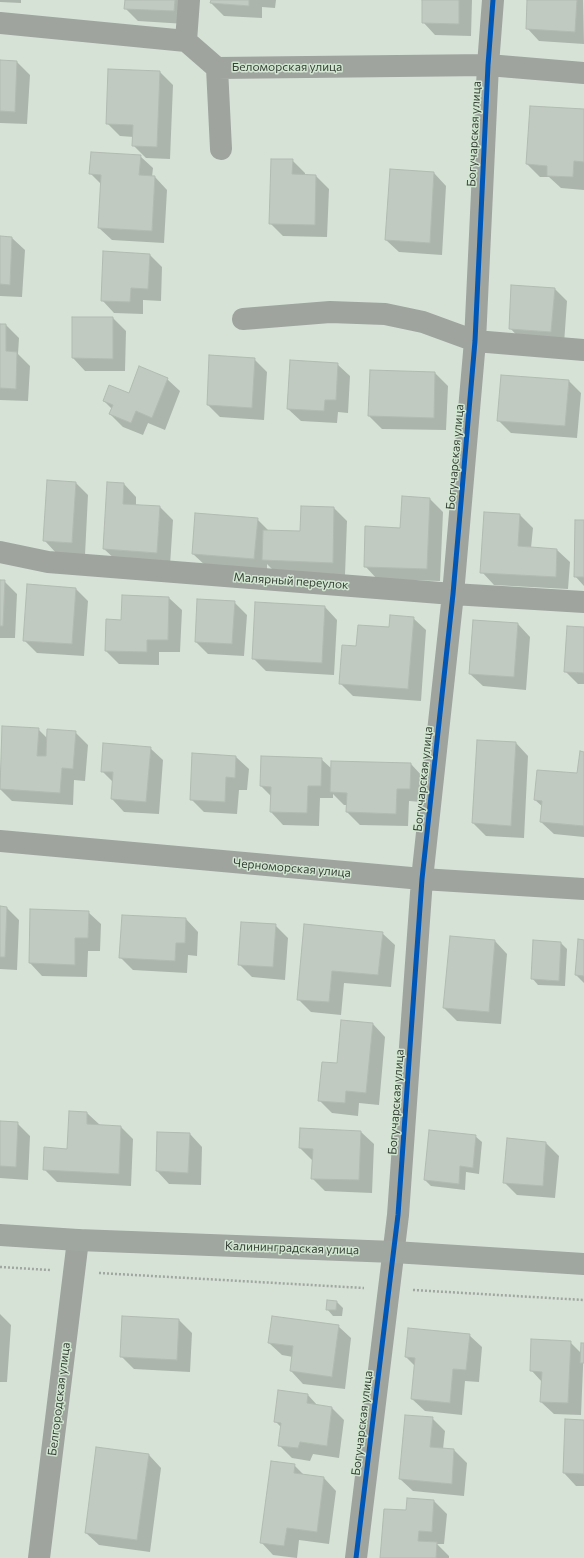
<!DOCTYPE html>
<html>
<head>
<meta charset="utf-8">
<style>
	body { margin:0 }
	canvas { display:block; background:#d6e2d6 }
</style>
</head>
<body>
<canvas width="584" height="1558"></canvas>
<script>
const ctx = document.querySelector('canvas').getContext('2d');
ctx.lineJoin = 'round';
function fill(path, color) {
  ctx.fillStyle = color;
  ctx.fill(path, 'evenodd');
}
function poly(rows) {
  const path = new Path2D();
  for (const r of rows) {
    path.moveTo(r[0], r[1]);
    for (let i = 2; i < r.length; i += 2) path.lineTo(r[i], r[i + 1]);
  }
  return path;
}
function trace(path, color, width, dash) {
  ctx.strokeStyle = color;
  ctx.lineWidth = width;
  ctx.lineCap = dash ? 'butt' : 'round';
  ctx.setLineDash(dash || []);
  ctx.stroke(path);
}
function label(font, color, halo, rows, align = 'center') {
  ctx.font = font + ' Commissioner,sans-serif';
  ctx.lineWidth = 3;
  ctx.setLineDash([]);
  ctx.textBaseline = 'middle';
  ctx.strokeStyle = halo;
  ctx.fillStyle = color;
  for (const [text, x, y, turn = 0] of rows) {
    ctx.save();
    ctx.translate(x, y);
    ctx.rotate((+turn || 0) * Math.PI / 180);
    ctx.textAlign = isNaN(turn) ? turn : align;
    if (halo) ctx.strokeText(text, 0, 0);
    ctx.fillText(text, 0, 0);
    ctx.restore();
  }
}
fill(poly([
	[0,0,21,0,21,3,0,2],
	[126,0,188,0,186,24,138,21,125,8],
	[212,0,276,0,275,8,262,7,262,18,224,16,211,3],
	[423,0,472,0,471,36,435,35,423,22],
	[528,0,583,0,584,44,539,41,527,28],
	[0,61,17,62,30,75,27,124,0,123],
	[160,72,173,85,170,159,146,158,133,145,134,137,120,136,107,123],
	[584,110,584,190,561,188,549,177,540,177,527,164],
	[140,156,153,168,152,177,155,177,167,190,164,243,112,240,99,228,101,184,90,173],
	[292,160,305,173,305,176,316,176,329,189,327,237,283,236,270,223],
	[434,173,446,186,442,255,399,252,386,240],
	[0,237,12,238,25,250,22,297,0,296],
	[149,254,162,267,161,301,143,300,143,314,114,313,102,300],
	[554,288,567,301,564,344,522,341,510,328],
	[113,318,126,331,125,371,85,371,73,358],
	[0,325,6,325,19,338,18,354,30,366,28,401,0,400],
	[254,359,267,372,264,420,220,417,208,405],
	[337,364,350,376,348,413,338,412,337,423,301,421,288,409],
	[371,371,435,373,448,386,446,430,382,429,369,416],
	[167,379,180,391,165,430,148,423,143,435,123,427,110,414,112,409,104,401,129,394],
	[568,380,581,393,577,438,511,433,498,420],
	[75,482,88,495,85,555,57,554,45,541],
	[124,484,136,497,136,506,160,507,173,520,170,565,117,561,104,549],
	[403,498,430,499,443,512,440,581,377,579,365,566,401,529],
	[302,507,334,508,347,521,345,575,276,573,267,564,267,572,206,566,193,554,257,519,270,532,301,532],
	[485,513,520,515,533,528,531,548,557,550,570,562,568,589,494,585,482,572],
	[584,521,584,586,575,576],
	[0,581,4,581,17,594,15,638,0,638],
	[76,589,88,601,84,656,37,653,24,640],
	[169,598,182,610,180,652,159,652,159,665,119,664,106,651,107,620,122,621],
	[234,602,247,615,244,656,208,654,196,642],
	[325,607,337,620,334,675,266,671,253,658],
	[413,618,426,630,421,701,353,696,340,683,357,647,390,629],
	[518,624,530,637,526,690,483,686,470,674],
	[584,628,584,684,578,684,565,671],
	[3,727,38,729,48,739,75,732,88,745,85,781,74,780,73,805,12,801,0,789],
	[516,743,528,756,524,838,486,836,473,823],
	[150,748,163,760,159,814,124,812,112,799,113,782,102,771],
	[584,753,584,837,554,834,541,822,543,807,535,800,578,774],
	[236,757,249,769,247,790,239,790,237,814,204,812,191,799],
	[321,759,332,769,411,764,423,777,422,802,409,801,408,826,360,825,347,812,347,805,344,805,333,794,333,798,320,798,319,826,283,825,271,812,271,796,261,786],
	[0,907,7,908,19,920,17,970,0,969],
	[88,912,101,924,100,951,88,951,87,977,42,976,30,963],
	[186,919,198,932,197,956,188,955,187,973,133,970,120,957],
	[275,925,288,938,285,980,252,977,240,965],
	[305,925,382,933,395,945,391,987,344,983,341,1015,311,1012,298,999],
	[495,941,507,954,501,1024,457,1021,444,1008],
	[584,941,584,983,576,975],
	[561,943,567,949,565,986,538,985,532,978],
	[373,1024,385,1037,379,1105,359,1103,358,1116,332,1113,319,1100],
	[87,1113,100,1125,121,1127,133,1139,131,1186,57,1182,44,1169,68,1150],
	[0,1122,17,1123,30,1136,28,1180,0,1178],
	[301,1129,361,1132,374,1144,372,1193,325,1191,312,1178,313,1161,300,1148],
	[190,1134,202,1147,201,1185,169,1184,157,1171],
	[475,1136,482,1142,479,1174,466,1172,465,1190,431,1186,425,1180],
	[546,1143,559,1156,555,1198,517,1195,504,1182],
	[337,1302,343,1308,342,1316,333,1316,327,1309],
	[0,1314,11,1325,7,1382,0,1382],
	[123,1317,179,1320,192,1333,190,1372,134,1369,121,1356],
	[338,1326,351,1338,345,1389,303,1384,291,1371,293,1357,282,1355,269,1343],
	[469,1335,482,1347,479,1382,465,1381,462,1415,425,1411,412,1399,415,1366,406,1357],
	[570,1342,581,1353,584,1344,581,1415,554,1414,541,1402,542,1382,531,1370],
	[308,1395,318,1406,332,1408,344,1420,339,1458,313,1454,310,1461,292,1458,279,1445,282,1428,275,1421],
	[432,1418,445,1431,443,1449,454,1450,467,1463,464,1496,413,1491,400,1479],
	[584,1421,584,1486,576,1486,564,1473],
	[149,1455,161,1468,150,1552,99,1545,86,1533],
	[294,1465,304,1475,324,1478,336,1491,329,1544,299,1540,297,1558,273,1555,261,1542],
	[434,1501,447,1514,444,1544,437,1544,449,1556,449,1558,381,1558,407,1511]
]), '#0003');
const building = poly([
	[125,0,175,0,174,11,124,9,125,0],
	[211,0,249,0,249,6,210,3,211,0],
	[422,0,459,0,459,24,422,23,422,0],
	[527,0,577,0,575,32,526,29,527,0],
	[0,60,17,61,15,112,0,111,0,60],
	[108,69,160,71,157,147,132,146,133,125,106,124,108,69],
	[530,106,584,109,584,162,574,161,573,177,547,176,547,166,526,164,530,106],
	[91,152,141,155,139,175,155,176,152,231,98,228,101,175,89,174,91,152],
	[271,159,293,159,292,174,316,175,315,225,269,224,271,159],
	[390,169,434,172,430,243,385,240,390,169],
	[0,236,12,237,10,285,0,284,0,236],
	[103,251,150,254,148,289,131,288,130,302,101,301,103,251],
	[511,285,555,288,551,332,509,329,511,285],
	[72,317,113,317,113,359,72,358,72,317],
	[0,324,6,324,6,351,17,352,16,389,0,388,0,324],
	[209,355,255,358,252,408,207,405,209,355],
	[290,360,338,363,336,400,325,400,324,411,287,409,290,360],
	[139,366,168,378,152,418,136,411,131,423,109,414,113,405,103,401,109,385,129,393,139,366],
	[370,370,435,372,434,418,368,416,370,370],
	[501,375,569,380,565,426,497,421,501,375],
	[47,480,76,482,72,543,43,541,47,480],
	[107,482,124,483,123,504,160,506,157,553,103,549,107,482],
	[402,496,430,498,427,569,364,567,365,526,400,528,402,496],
	[301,506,334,507,333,563,262,560,263,530,300,531,301,506],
	[484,512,520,514,518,546,557,549,556,577,480,573,484,512],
	[195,513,258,518,254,559,192,554,195,513],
	[575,520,584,520,584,577,574,577,575,520],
	[0,580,5,580,3,626,0,626,0,580],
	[27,584,76,588,72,644,23,641,27,584],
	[122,595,169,597,168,640,147,640,147,652,105,651,106,619,121,620,122,595],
	[197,599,235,601,232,644,195,642,197,599],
	[255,602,325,606,322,663,252,659,255,602],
	[390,615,414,617,408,689,339,684,342,645,356,646,358,625,389,627,390,615],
	[473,620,518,623,514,677,469,674,473,620],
	[567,626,584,627,584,673,564,672,567,626],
	[2,726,39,728,37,756,46,756,47,729,76,731,73,769,62,768,60,793,0,789,2,726],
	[477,740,516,742,511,826,472,823,477,740],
	[103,743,151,747,146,802,111,799,113,772,101,772,103,743],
	[580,751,584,752,584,826,540,822,542,801,534,800,537,770,577,773,580,751],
	[192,753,236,756,235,778,226,777,225,802,190,800,192,753],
	[261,756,322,758,321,786,308,786,307,813,270,812,271,787,260,786,261,756],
	[331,761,411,763,410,789,397,789,396,814,346,812,347,793,330,792,331,761],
	[0,906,7,907,5,957,0,957,0,906],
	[30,909,89,911,88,938,75,938,75,965,29,963,30,909],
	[122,915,186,918,185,943,176,943,175,961,119,958,122,915],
	[241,922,276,924,273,967,238,965,241,922],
	[304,924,383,932,378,975,332,971,329,1002,297,1000,304,924],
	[450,936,495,940,489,1012,443,1008,450,936],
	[578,939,584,940,584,976,575,975,578,939],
	[533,940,561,942,559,981,531,979,533,940],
	[341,1020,373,1023,366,1093,346,1091,345,1103,318,1101,322,1062,337,1063,341,1020],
	[69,1111,87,1112,87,1124,121,1126,119,1174,43,1170,44,1147,67,1149,69,1111],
	[0,1121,18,1122,16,1167,0,1166,0,1121],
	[300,1128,361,1131,359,1180,311,1179,313,1149,299,1148,300,1128],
	[429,1130,476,1135,473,1168,460,1166,459,1184,424,1180,429,1130],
	[157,1132,190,1133,188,1173,156,1171,157,1132],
	[507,1138,546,1142,543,1186,503,1183,507,1138],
	[327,1300,337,1301,336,1310,326,1310,327,1300],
	[122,1316,179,1319,177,1360,120,1357,122,1316],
	[272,1316,339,1325,332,1377,290,1371,293,1346,268,1343,272,1316],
	[408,1328,470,1334,466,1370,453,1369,450,1403,411,1399,415,1358,405,1357,408,1328],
	[531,1339,571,1341,568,1403,540,1402,542,1372,530,1371,531,1339],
	[581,1343,584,1343,584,1363,580,1363,581,1343],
	[278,1390,308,1394,307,1403,332,1407,327,1446,300,1442,298,1448,278,1446,281,1423,274,1422,278,1390],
	[405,1415,433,1417,430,1447,454,1449,452,1484,399,1479,405,1415],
	[565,1419,584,1420,584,1474,563,1473,565,1419],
	[96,1447,149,1454,137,1540,85,1533,96,1447],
	[271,1461,295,1464,294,1473,324,1477,317,1532,287,1528,284,1546,260,1543,271,1461],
	[407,1498,434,1500,432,1532,419,1531,418,1541,437,1542,436,1558,380,1558,384,1509,406,1510,407,1498]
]);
fill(building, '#c0cac0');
trace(building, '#b2bbb2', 1);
trace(poly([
	[0,1267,50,1270],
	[99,1273,364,1288],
	[413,1290,584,1300]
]), '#a0a6a0', 2.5, [2, 2]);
trace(poly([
	[0,23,186,41,217,68,488,65,584,73],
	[186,41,189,0],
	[217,68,221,149],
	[243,319,330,312,385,314,423,322,475,341,584,350],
	[0,552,48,562,453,594,584,602],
	[0,841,422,879,584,889],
	[39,1558,78,1240],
	[356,1558,398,1215,422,879,453,594,475,341,488,65,493,0]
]), '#9fa49f', 22);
trace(poly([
	[0,1235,78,1240,394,1252,584,1264]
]), '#a0a6a0', 22);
trace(poly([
	[356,1558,398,1215,422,879,453,594,475,341,488,65,493,0]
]), '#0057b8', 5);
label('12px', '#374037', '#d2e7d1', [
	["Беломорская улица",287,67],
	["Богучарская улица",474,134,-87],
	["Богучарская улица",455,457,-85],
	["Малярный переулок",291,581,4],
	["Богучарская улица",423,779,-84],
	["Черноморская улица",292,868,5],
	["Богучарская улица",396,1102,-86],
	["Калининградская улица",292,1248,2],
	["Белгородская улица",59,1399,-83],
	["Богучарская улица",362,1423,-83]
]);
</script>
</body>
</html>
